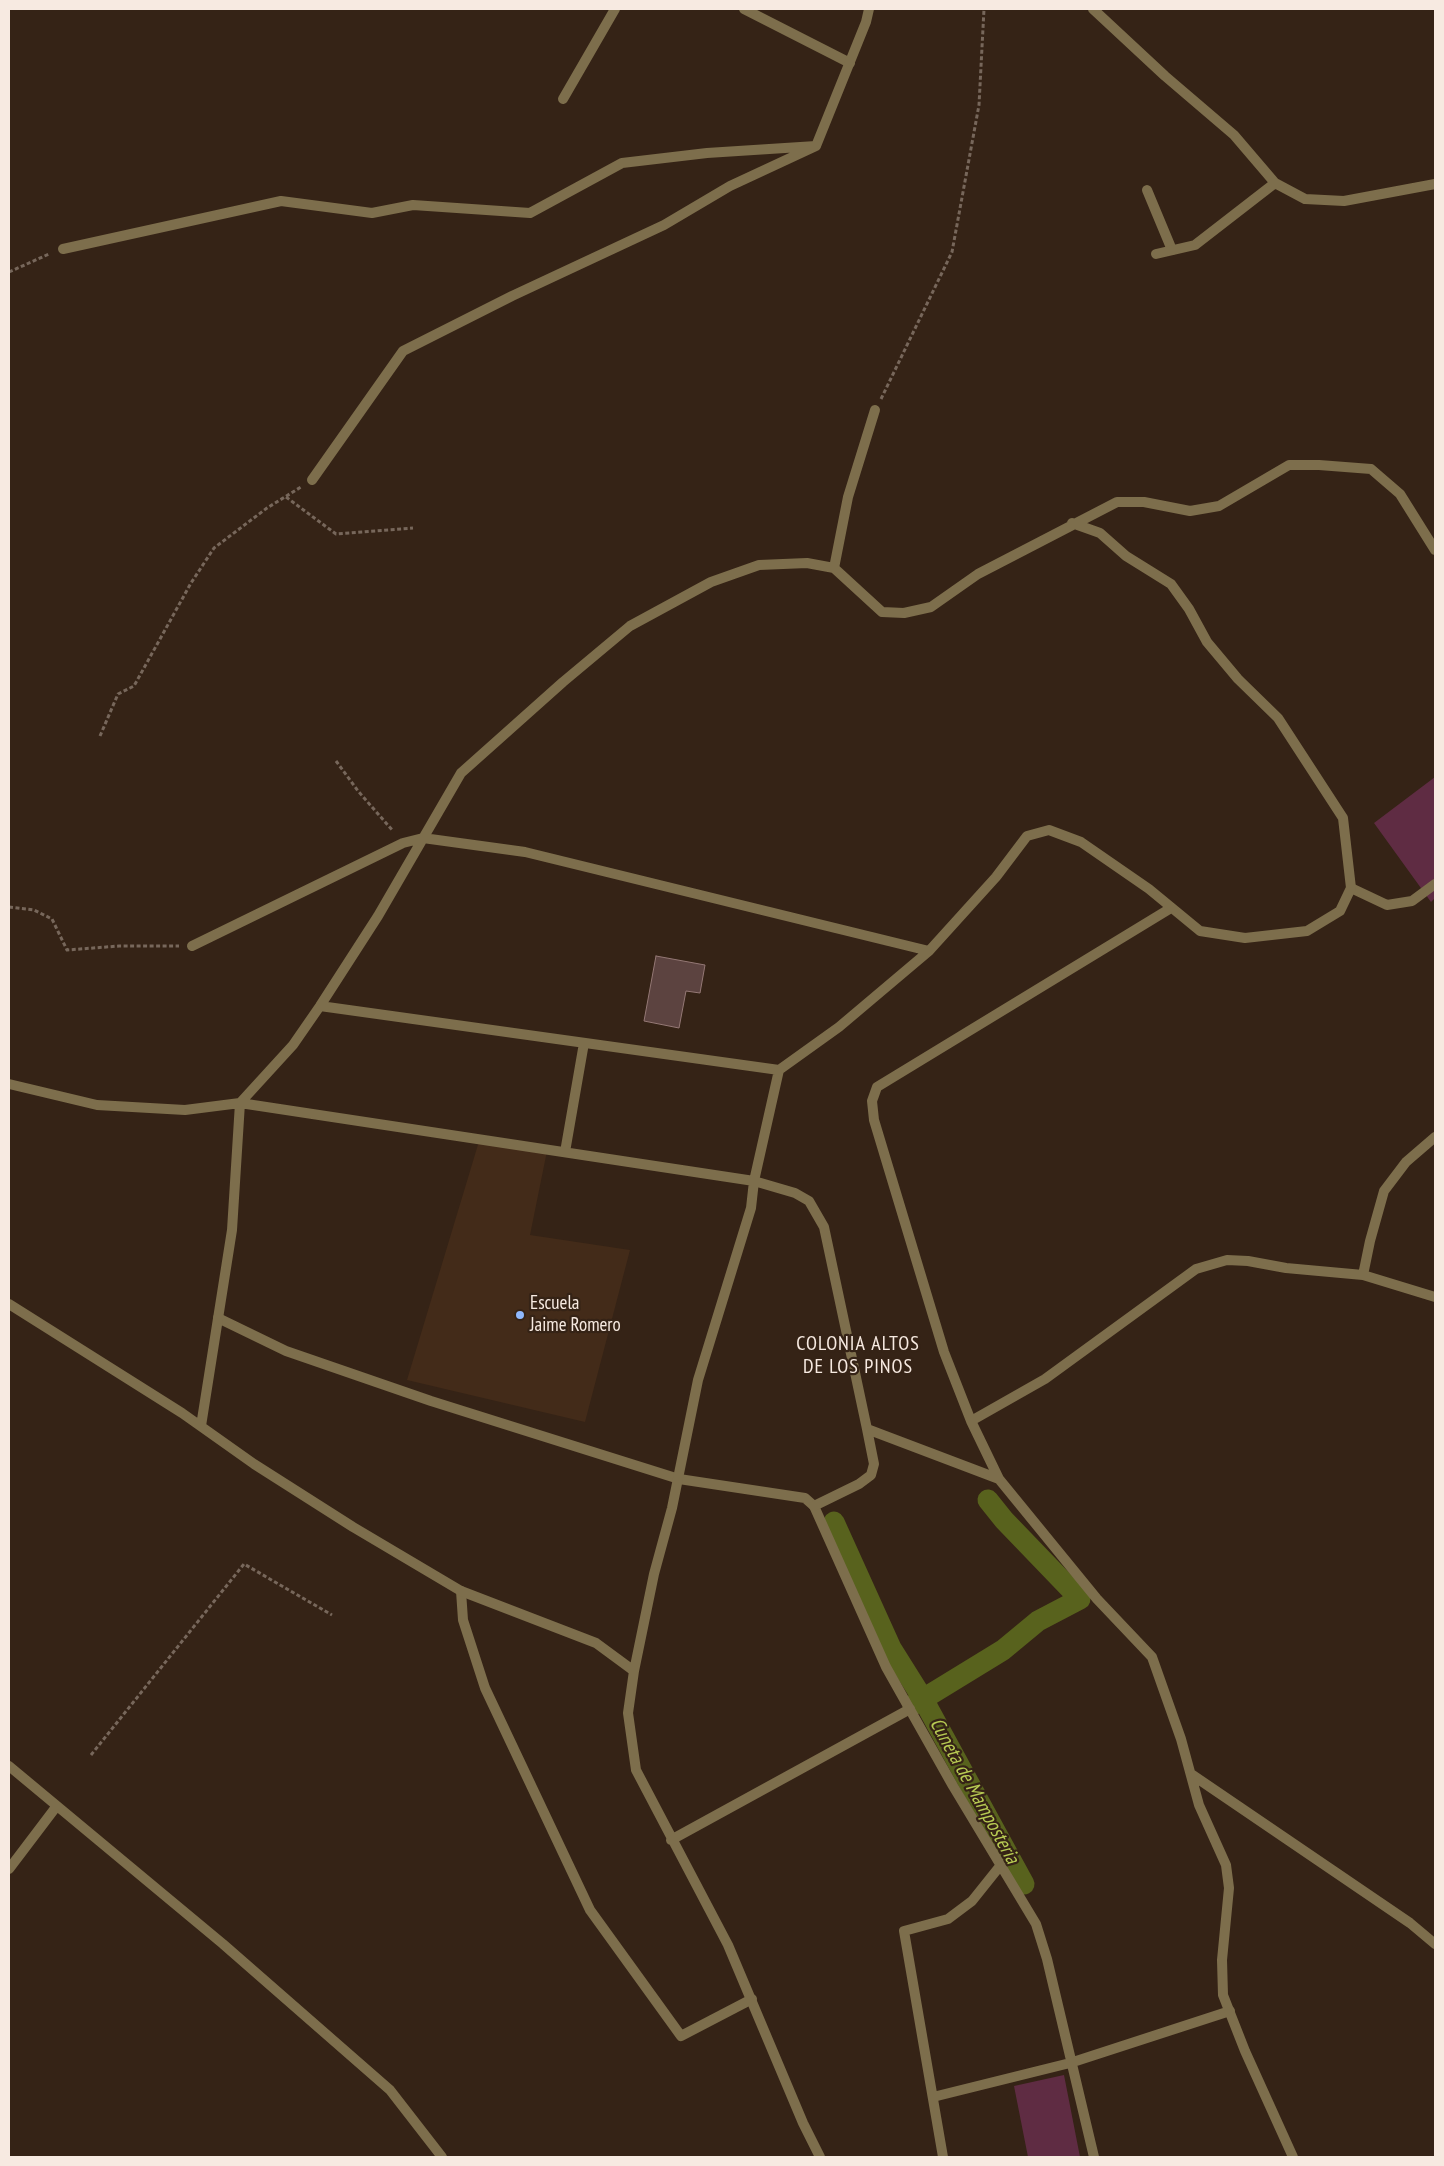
<!DOCTYPE html>
<html>
<head>
<meta charset="utf-8">
<style>
	body { margin:0 }
	#map { position:relative; width:1444px; height:2166px; overflow:hidden; background:#352316; font-family:"PT Sans Narrow",sans-serif }
	canvas { display:block }
	.frame { position:absolute; inset:0; border:10px solid #f7eae1; pointer-events:none }
</style>
</head>
<body>
<div id="map">
<canvas width="1444" height="2166"></canvas>
<div class="frame"></div>
</div>
<script>
const ctx = document.querySelector('canvas').getContext('2d');
ctx.lineJoin = 'round';
function fill(path, color) {
  ctx.fillStyle = color;
  ctx.fill(path, 'evenodd');
}
function poly(rows) {
  const path = new Path2D();
  for (const r of rows) {
    path.moveTo(r[0], r[1]);
    for (let i = 2; i < r.length; i += 2) path.lineTo(r[i], r[i + 1]);
  }
  return path;
}
function trace(path, color, width, dash) {
  ctx.strokeStyle = color;
  ctx.lineWidth = width;
  ctx.lineCap = dash ? 'butt' : 'round';
  ctx.setLineDash(dash || []);
  ctx.stroke(path);
}
function label(font, color, halo, rows, align = 'center') {
  ctx.font = font + ' "PT Sans Narrow",sans-serif';
  ctx.lineWidth = 4.5;
  ctx.setLineDash([]);
  ctx.textBaseline = 'middle';
  ctx.strokeStyle = halo;
  ctx.fillStyle = color;
  for (const [text, x, y, turn = 0] of rows) {
    ctx.save();
    ctx.translate(x, y);
    ctx.rotate((+turn || 0) * Math.PI / 180);
    ctx.textAlign = isNaN(turn) ? turn : align;
    if (halo) ctx.strokeText(text, 0, 0);
    ctx.fillText(text, 0, 0);
    ctx.restore();
  }
}
fill(poly([
	[480,1138,547,1151,530,1235,630,1250,585,1422,407,1380]
]), '#432b19');
fill(poly([
	[1435,777,1435,898,1431,902,1374,823],
	[1064,2075,1080,2157,1028,2157,1014,2086]
]), '#5f2c43');
trace(poly([
	[834,1522,891,1648,923,1699,1003,1650,1038,1621,1080,1599,1004,1520,988,1500],
	[913,1705,923,1699,1024,1884]
]), '#58621d', 21);
const building = poly([
	[656,956,705,965,700,993,686,991,679,1028,644,1021,656,956]
]);
fill(building, '#5c4340');
trace(building, '#947875', 1);
trace(poly([
	[9,272,49,254],
	[881,399,952,252,979,105,984,9],
	[286,497,336,534,413,528],
	[100,736,118,694,134,686,191,583,214,548,267,508,301,487],
	[336,761,358,791,393,831],
	[9,907,34,910,52,919,67,950,119,946,179,946],
	[91,1755,244,1564,332,1615]
]), '#77675b', 3, [4, 2.5]);
trace(poly([
	[744,9,850,63],
	[1147,190,1172,250],
	[1351,888,1387,905,1412,901,1435,884],
	[218,1318,286,1351,431,1401,679,1479,805,1498,814,1506,886,1667,953,1786,1036,1924,1047,1959,1094,2157],
	[461,1591,463,1620,485,1688,590,1910,681,2036,752,1999],
	[933,2097,1070,2063,1230,2011],
	[943,2157,904,1931,948,1919,972,1901,1000,1866]
]), '#7d6e4c', 10);
trace(poly([
	[1093,9,1165,76,1234,135,1275,183,1305,199,1344,201,1435,184],
	[563,99,615,9],
	[63,249,281,201,372,213,413,205,530,213,622,163,707,153,816,146],
	[1156,254,1195,245,1275,183],
	[312,480,403,351,512,296,664,225,730,186,816,146,866,22,869,9],
	[834,568,848,497,875,410],
	[1171,908,877,1087,872,1101,874,1120,944,1352,971,1421,999,1479,1097,1599,1152,1657,1181,1739,1199,1805,1226,1865,1229,1888,1222,1960,1223,1995,1245,2051,1293,2157],
	[192,946,403,843,423,838,525,852,929,951],
	[320,1006,779,1070,754,1181,751,1208,698,1380,672,1508,654,1574,634,1671,628,1713,636,1770,728,1945,803,2123,820,2157],
	[779,1070,839,1027,929,951,996,877,1027,836,1049,830,1081,842,1149,889,1200,931,1245,938,1307,931,1340,911,1351,888,1343,818,1278,718,1238,679,1207,642,1189,609,1171,584,1126,556,1100,533,1072,523],
	[9,1084,97,1105,185,1110,240,1103,754,1181,795,1193,809,1201,824,1227,867,1429,999,1479],
	[565,1152,584,1043],
	[1363,1275,1370,1241,1384,1191,1406,1162,1435,1137],
	[9,1304,182,1413,254,1464,353,1527,461,1591,596,1643,634,1671],
	[971,1421,1045,1379,1196,1269,1227,1260,1248,1261,1286,1268,1363,1275,1435,1297],
	[201,1426,232,1230,240,1103,293,1045,320,1006,378,916,461,773,563,682,630,626,711,582,759,565,807,563,834,568,882,612,904,613,931,607,978,574,1117,502,1144,502,1190,511,1219,506,1289,465,1319,465,1371,469,1400,494,1435,550],
	[814,1506,859,1484,871,1475,874,1464,867,1429],
	[9,1766,223,1944,390,2090,442,2157],
	[1191,1774,1410,1923,1435,1944],
	[671,1840,910,1709],
	[9,1869,56,1807]
]), '#7d6e4c', 10);
for (const [x, y, r, color] of [
	[520,1315,5,"#8fb8fd"]
]) {
  const dot = new Path2D();
  dot.arc(x, y, r, 0, 2 * Math.PI);
  ctx.fillStyle = color;
  ctx.fill(dot);
  trace(dot, '#352316', 2);
}
label('19px', '#f7eae1', '#352316', [
	["Escuela",530,1304],
	["Jaime Romero",530,1326]
], 'left');
ctx.letterSpacing = '1px';
label('20px', '#f7eae1', '#352316', [
	["COLONIA ALTOS",858,1344],
	["DE LOS PINOS",858,1367]
]);
ctx.letterSpacing = '0px';
label('italic 20px', '#b7ca53', '#352316', [
	["Cuneta de Mamposteria",974,1791,61]
]);
</script>
</body>
</html>
